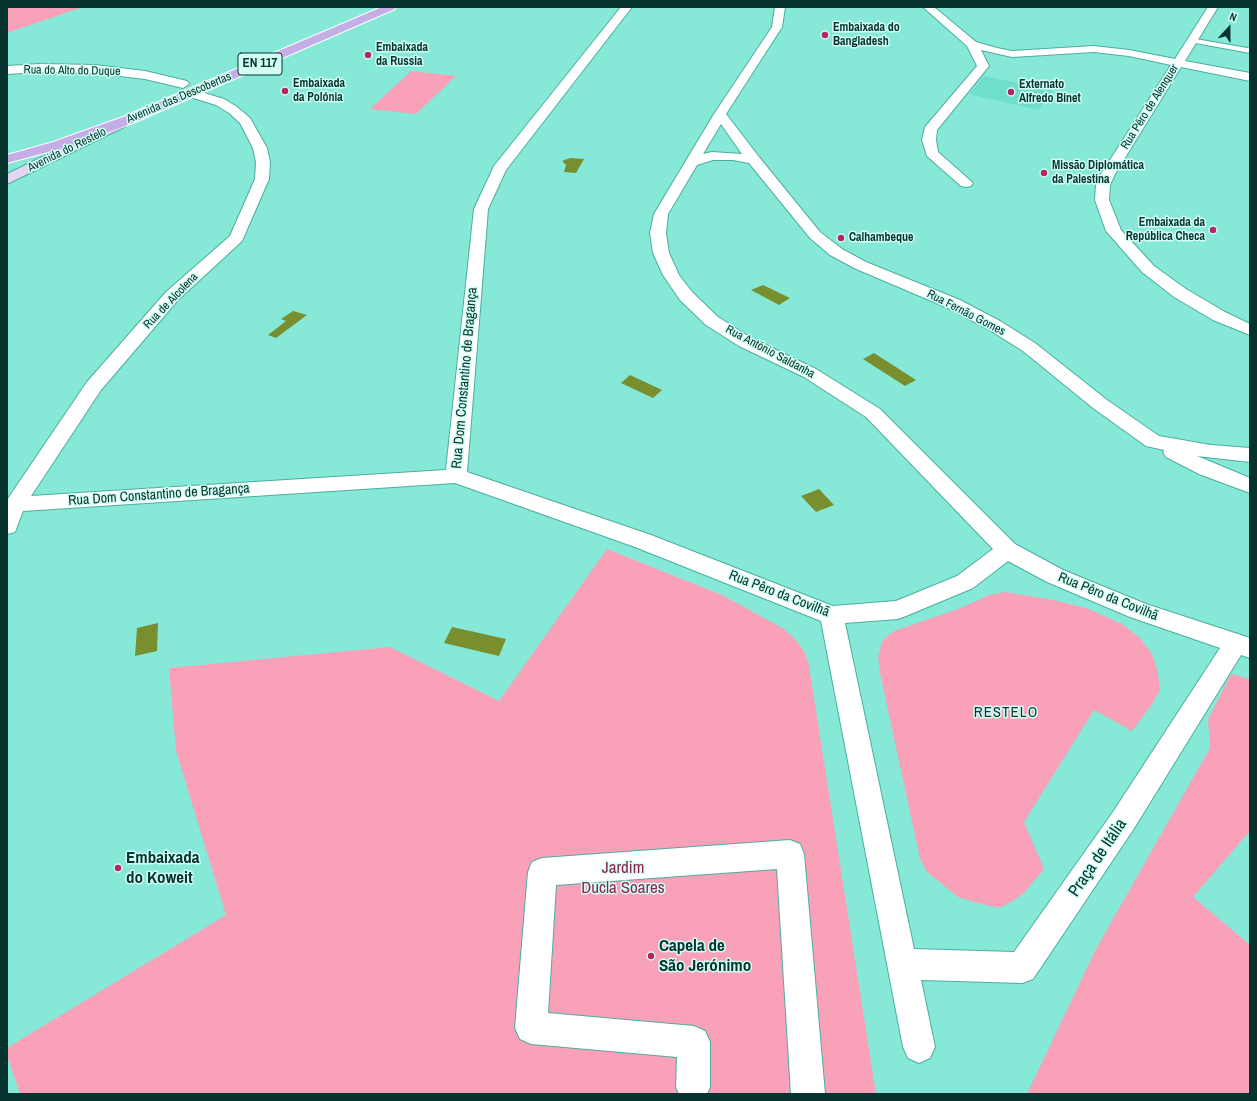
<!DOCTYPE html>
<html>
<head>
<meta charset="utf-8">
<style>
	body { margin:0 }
	#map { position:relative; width:1257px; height:1101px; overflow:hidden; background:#86e8d7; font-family:"Archivo Narrow",sans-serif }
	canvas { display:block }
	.frame { position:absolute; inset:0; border:8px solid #06332d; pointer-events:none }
	.north { position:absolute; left:1209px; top:8px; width:40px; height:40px; -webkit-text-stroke:3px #d1fff5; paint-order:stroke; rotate:21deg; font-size:11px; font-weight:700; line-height:16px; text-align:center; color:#06332d }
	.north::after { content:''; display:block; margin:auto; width:14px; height:18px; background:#06332d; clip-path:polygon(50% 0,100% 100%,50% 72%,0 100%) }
</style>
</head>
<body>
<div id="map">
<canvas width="1257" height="1101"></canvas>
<div class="frame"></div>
<div class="north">N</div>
</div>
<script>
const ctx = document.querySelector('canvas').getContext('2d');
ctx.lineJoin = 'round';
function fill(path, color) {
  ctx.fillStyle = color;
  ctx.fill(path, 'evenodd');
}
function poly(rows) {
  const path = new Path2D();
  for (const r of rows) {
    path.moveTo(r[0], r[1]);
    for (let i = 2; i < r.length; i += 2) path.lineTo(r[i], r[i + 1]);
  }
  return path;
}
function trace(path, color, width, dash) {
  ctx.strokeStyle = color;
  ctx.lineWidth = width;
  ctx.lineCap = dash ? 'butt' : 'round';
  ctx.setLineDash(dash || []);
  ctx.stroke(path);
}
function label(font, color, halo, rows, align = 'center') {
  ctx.font = font + ' "Archivo Narrow",sans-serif';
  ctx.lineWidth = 3;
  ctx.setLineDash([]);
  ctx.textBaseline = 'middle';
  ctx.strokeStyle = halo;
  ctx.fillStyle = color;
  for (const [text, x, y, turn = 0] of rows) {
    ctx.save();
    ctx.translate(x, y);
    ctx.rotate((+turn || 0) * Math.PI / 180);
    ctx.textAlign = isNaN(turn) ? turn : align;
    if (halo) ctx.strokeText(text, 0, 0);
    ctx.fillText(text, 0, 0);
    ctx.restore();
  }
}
fill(poly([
	[984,76,1053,90,1039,110,969,94]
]), '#6fdfcc');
fill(poly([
	[7,7,83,7,7,33],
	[411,71,456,76,416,114,370,109],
	[607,549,722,595,784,629,795,639,805,653,809,666,876,1094,20,1094,7,1055,7,1048,226,915,176,751,169,668,390,647,499,701],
	[1005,592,1053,600,1086,608,1122,624,1140,638,1152,654,1158,673,1160,690,1152,704,1132,731,1094,710,1024,822,1044,869,1023,894,1011,902,999,908,970,901,958,897,927,872,920,859,880,673,878,656,883,640,894,631,961,608,989,595],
	[1231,674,1250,679,1250,831,1193,897,1250,945,1250,1094,1027,1094,1096,949,1210,748,1208,719]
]), '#f8a1b9');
fill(poly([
	[570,158,584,159,576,173,564,172,566,165,562,161],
	[763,285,790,298,779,305,751,290],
	[293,311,307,315,276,338,268,335,286,321,281,319],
	[874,353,916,380,905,386,863,359],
	[630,375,662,390,653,398,621,383],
	[819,489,834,505,816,512,801,496],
	[158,623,157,651,135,656,137,628],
	[452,627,506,639,499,656,444,643]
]), '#788e2f');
const lane = poly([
	[1190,38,1247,48,1250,47,1250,53,1190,42,1190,38]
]);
const street = poly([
	[621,7,632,7,506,170,488,209,467,472,651,535,833,606,896,601,957,576,993,549,866,417,804,377,739,346,706,325,680,300,663,275,653,253,650,233,654,214,714,114,772,27,775,7,785,7,782,27,726,114,759,157,820,232,842,249,866,262,960,300,1000,321,1035,343,1107,400,1159,436,1211,445,1250,448,1250,462,1197,456,1250,478,1250,493,1199,474,1166,457,1163,452,1164,450,1146,446,1093,408,1023,351,988,329,948,308,854,268,830,255,810,238,749,163,733,160,713,160,697,165,668,214,666,233,669,253,679,275,692,292,718,317,751,338,816,369,880,409,1015,544,1063,570,1146,604,1250,638,1250,658,1241,655,1133,830,1033,979,1022,983,921,980,935,1047,930,1058,919,1063,908,1058,903,1047,821,621,635,547,455,483,23,511,15,532,7,534,7,500,87,382,166,292,230,236,255,179,256,162,253,148,240,123,229,113,216,105,187,96,185,93,187,90,191,89,224,99,237,107,250,118,267,148,270,162,269,179,242,241,178,300,101,390,31,496,446,470,474,209,494,166,621,7],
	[721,124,742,154,712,152,703,154,721,124],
	[1008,561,1047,582,1130,617,1220,648,1113,812,1014,952,914,949,845,623,898,619,906,616,973,588,1008,561],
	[923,7,934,7,976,42,997,48,1012,51,1094,46,1129,50,1175,59,1208,7,1218,7,1185,61,1250,73,1250,81,1181,67,1115,174,1110,185,1109,200,1121,230,1154,266,1186,289,1225,312,1250,324,1250,335,1213,320,1174,297,1142,272,1106,231,1095,200,1096,185,1101,174,1171,65,1129,56,1094,52,1012,57,981,50,989,66,937,130,936,140,938,152,973,183,971,186,966,187,961,186,927,156,922,140,925,127,977,66,967,46,923,7],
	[40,64,95,65,145,71,187,81,189,84,183,88,145,79,95,73,40,72,7,74,7,66,40,64],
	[790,840,800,844,804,854,825,1094,791,1094,777,869,556,885,548,1013,694,1026,705,1031,710,1042,710,1087,707,1094,679,1094,676,1087,677,1057,531,1044,520,1039,515,1028,528,872,532,862,542,858,790,840]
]);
const secondary = poly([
	[121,119,126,120,127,123,126,126,7,184,7,174,121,119]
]);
const primary = poly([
	[382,7,396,7,395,9,133,123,63,148,7,163,7,155,53,142,123,117,382,7]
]);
trace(lane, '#4bae9f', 2);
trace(street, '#4bae9f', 2);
trace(secondary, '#4bae9f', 2);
trace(primary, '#fff', 2);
fill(lane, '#fff');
fill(street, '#fff');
fill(secondary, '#e2d6f2');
fill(primary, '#c5aee6');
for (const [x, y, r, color] of [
	[825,35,4,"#b42861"],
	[368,55,4,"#b42861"],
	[285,91,4,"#b42861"],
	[1011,92,4,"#b42861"],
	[1044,173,4,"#b42861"],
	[1213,230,4,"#b42861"],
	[841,238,4,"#b42861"],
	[118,868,4,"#b42861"],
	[651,956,4,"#b42861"]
]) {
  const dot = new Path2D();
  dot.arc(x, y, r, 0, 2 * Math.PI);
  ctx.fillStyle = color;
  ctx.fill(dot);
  trace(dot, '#d1fff5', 1.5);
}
label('bold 12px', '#06332d', '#d1fff5', [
	["Embaixada do",833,28],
	["Bangladesh",833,42],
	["Embaixada",376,48],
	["da Russia",376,62],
	["Embaixada",293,84],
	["da Polónia",293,98],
	["Externato",1019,85],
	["Alfredo Binet",1019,99],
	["Missão Diplomática",1052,166],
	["da Palestina",1052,180],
	["Embaixada da",1205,223,"right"],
	["República Checa",1205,237,"right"],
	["Calhambeque",849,238]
], 'left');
label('12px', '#06332d', '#d1fff5', [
	["Rua do Alto do Duque",72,71,1],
	["Avenida das Descobertas",179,98,-23],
	["Rua Pêro de Alenquer",1150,107,-58],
	["Avenida do Restelo",67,150,-26],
	["Rua de Alcolena",171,301,-46],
	["Rua Fernão Gomes",966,313,27],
	["Rua António Saldanha",770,352,28]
]);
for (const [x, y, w] of [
	[260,64,44]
]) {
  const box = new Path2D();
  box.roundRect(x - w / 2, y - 11, w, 22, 3);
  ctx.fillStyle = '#d1fff5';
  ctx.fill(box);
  trace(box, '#06332d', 1);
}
label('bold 13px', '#06332d', null, [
	["EN 117",260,64]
]);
label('14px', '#06332d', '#d1fff5', [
	["Rua Dom Constantino de Bragança",465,378,-85],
	["Rua Dom Constantino de Bragança",159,495,-4],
	["Rua Pêro da Covilhã",779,594,21],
	["Rua Pêro da Covilhã",1108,597,22]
]);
ctx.letterSpacing = '1px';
label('15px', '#163530', '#d1fff5', [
	["RESTELO",1006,713]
]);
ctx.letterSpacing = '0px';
label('bold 17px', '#06332d', '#d1fff5', [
	["Embaixada",126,858],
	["do Koweit",126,878],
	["Capela de",659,946],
	["São Jerónimo",659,966]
], 'left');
label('17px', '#06332d', '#d1fff5', [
	["Praça de Itália",1098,858,-56]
]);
label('17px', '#90244e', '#d1fff5', [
	["Jardim",623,868],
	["Ducla Soares",623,888]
]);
</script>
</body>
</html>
